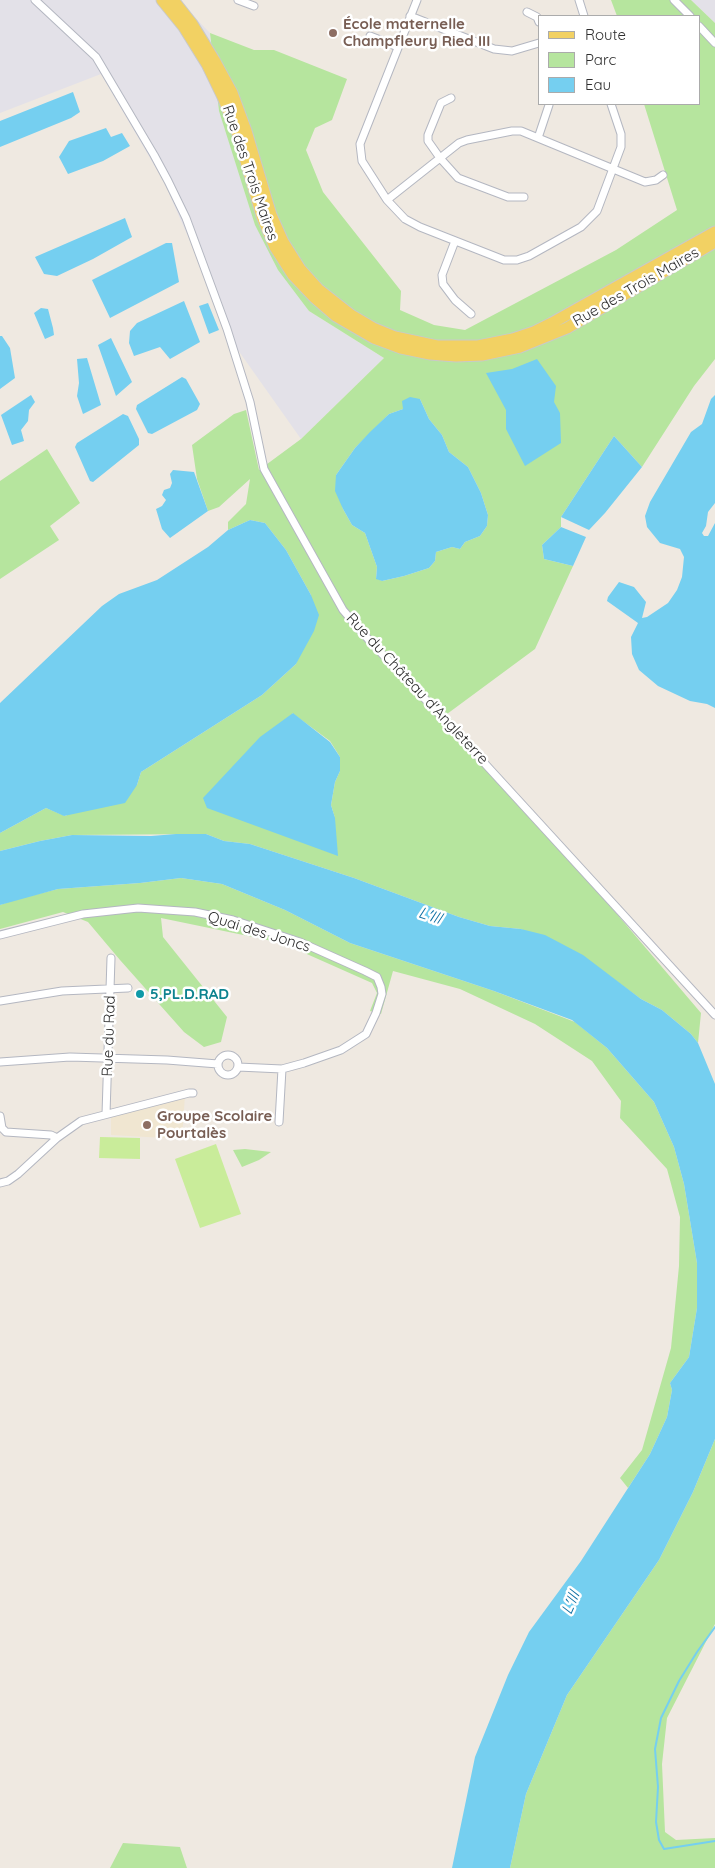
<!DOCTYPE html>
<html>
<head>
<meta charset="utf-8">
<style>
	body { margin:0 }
	#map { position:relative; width:715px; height:1868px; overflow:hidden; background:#efe9e1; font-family:Quicksand,sans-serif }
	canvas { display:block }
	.legend { position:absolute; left:538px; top:15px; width:162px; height:90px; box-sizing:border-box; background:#fff; border:1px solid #ababab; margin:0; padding:6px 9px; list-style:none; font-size:15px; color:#2e2e2e }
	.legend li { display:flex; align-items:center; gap:10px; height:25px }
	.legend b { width:25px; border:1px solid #ababab }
</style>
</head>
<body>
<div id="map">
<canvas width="715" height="1868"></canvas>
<ul class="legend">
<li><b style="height:6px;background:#f2d163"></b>Route</li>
<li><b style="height:14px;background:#b6e59e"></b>Parc</li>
<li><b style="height:14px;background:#75cff0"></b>Eau</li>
</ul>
</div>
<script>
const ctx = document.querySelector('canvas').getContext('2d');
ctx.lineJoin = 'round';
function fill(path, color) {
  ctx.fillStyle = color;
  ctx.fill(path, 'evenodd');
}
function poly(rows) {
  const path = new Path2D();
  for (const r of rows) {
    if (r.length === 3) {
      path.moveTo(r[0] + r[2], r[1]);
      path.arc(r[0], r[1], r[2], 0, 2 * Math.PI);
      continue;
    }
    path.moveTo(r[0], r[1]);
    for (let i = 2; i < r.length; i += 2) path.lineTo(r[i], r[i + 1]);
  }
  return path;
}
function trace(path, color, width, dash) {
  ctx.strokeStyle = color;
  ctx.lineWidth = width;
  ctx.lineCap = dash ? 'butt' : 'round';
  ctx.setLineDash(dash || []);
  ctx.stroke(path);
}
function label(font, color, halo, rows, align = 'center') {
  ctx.font = font + ' Quicksand,sans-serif';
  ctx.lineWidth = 5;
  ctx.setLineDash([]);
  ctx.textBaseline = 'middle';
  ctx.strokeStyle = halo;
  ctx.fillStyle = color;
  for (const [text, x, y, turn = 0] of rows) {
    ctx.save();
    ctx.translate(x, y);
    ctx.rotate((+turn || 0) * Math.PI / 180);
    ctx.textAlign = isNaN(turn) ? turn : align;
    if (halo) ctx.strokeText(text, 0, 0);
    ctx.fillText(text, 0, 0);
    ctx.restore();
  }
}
fill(poly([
	[0,0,178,0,210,33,219,111,309,311,384,358,301,439,238,350,164,182,101,74,0,113],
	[691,0,715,0,715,23]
]), '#e3e1e8');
fill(poly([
	[185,1095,182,1139,111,1135,111,1114]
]), '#f0e6d1');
fill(poly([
	[611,0,691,0,715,23,715,359,694,386,642,467,614,436,561,517,561,527,542,545,544,559,573,566,535,649,447,714,701,1013,698,1043,691,1034,662,1010,641,999,612,978,521,929,490,926,459,917,354,878,250,844,224,841,206,834,72,835,40,841,0,851,0,833,46,808,65,816,137,785,141,772,262,695,296,664,311,595,286,550,265,523,250,520,228,530,228,522,246,504,250,479,219,507,208,511,197,479,192,445,234,414,246,410,259,470,301,439,384,358,309,311,278,270,255,225,219,111,210,33,254,50,274,50,347,79,332,120,315,128,306,150,323,192,401,291,400,310,434,325,465,330,616,250,677,210,644,104,699,104,699,16,617,16],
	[420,399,429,419,442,435,449,452,468,467,481,493,488,515,487,526,480,536,465,542,460,549,452,547,436,552,435,561,429,568,404,576,382,581,376,578,377,567,365,533,352,525,343,509,336,475,355,448,389,414,403,409],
	[292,713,330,741,340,757,340,771,335,782,331,805,335,818],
	[47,449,80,503,50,526,59,540,0,579,0,481],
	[181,878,222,884,285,910,350,943,494,991,575,1022,607,1048,654,1102,674,1147,684,1184,697,1263,697,1308,689,1357,670,1383,672,1390,667,1417,650,1454,628,1488,620,1478,642,1450,671,1348,679,1266,680,1217,667,1169,620,1118,621,1101,592,1061,535,1024,460,989,393,971,381,1014,370,1011,377,993,372,983,282,943,161,918,163,937,227,1017,221,1042,204,1047,184,1032,120,960,88,922,63,912,0,929,0,905,14,900,58,889,140,883],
	[245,1149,271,1152,259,1160,242,1167,233,1150],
	[715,1439,715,1624,667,1718,662,1764,665,1832,676,1840,715,1838,715,1868,510,1868,526,1794,567,1695,659,1560,693,1492],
	[123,1843,180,1847,187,1868,110,1868]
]), '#b6e59e');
fill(poly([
	[100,1137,140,1138,140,1159,99,1158],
	[216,1144,241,1214,200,1228,175,1159]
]), '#c9ec9a');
fill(poly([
	[73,92,80,112,71,118,0,147,0,121],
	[106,128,111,137,122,133,130,146,103,161,68,174,59,157,69,141],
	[125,218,132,237,93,259,57,276,44,274,35,257],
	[166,243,172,243,179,282,110,318,92,280],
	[184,301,200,342,170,359,160,347,134,356,129,343,130,331,137,323],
	[208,303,219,330,209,334,199,306],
	[41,308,48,309,53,328,54,335,45,339,34,313],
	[0,336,2,336,10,348,15,378,0,389],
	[111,338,132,382,116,396,98,345],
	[87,358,101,405,83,414,77,396,79,383,77,359],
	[537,359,556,386,554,402,560,413,561,443,525,466,506,429,506,410,486,373,512,369],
	[182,377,186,379,200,404,197,410,152,434,148,433,136,409,137,405],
	[31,395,35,402,29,410,28,421,21,430,24,441,12,445,1,415],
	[715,395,715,503,708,512,706,526,702,533,704,536,708,536,715,523,715,708,707,704,690,701,658,686,639,670,632,654,631,637,638,623,607,601,608,597,619,582,634,587,646,602,642,618,647,617,668,603,677,590,682,577,684,557,680,549,660,543,647,527,645,516,650,502,691,432,702,424,711,399],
	[410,397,420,399,429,419,442,435,449,452,468,467,481,493,488,515,487,526,480,536,465,542,460,549,452,547,436,552,435,561,429,568,404,576,382,581,376,579,377,567,365,533,352,525,343,509,335,491,336,475,355,448,370,432,389,414,403,409,402,401],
	[123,414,128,416,139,439,139,445,93,482,90,481,75,447,77,443],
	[614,436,642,467,605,513,589,530,561,517],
	[173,470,194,472,208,511,170,538,162,529,156,509,162,506,166,500,162,495,164,490,170,488,172,483,170,474],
	[250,520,265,523,286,550,311,595,319,615,314,631,296,664,262,695,141,772,137,785,125,803,64,816,46,808,0,833,0,703,102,606,119,594,157,580,208,547,228,530],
	[561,527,586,537,573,566,544,559,542,545],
	[293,713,330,742,340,757,340,771,335,782,331,805,335,818,338,856,207,808,203,798,260,737],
	[176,834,206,834,224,841,250,844,354,878,459,917,490,926,521,929,545,935,583,955,641,999,662,1010,691,1034,698,1043,715,1084,715,1439,693,1492,659,1560,567,1695,526,1794,510,1868,452,1868,475,1757,508,1675,529,1632,581,1561,650,1454,667,1417,672,1390,670,1383,689,1357,697,1308,697,1263,684,1184,674,1147,654,1102,607,1048,572,1020,494,991,350,943,285,910,222,884,181,878,140,883,58,889,0,905,0,851,40,841,72,835,151,836]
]), '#75cff0');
trace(poly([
	[715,1627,697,1652,679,1681,661,1718,655,1749,658,1787,656,1822,659,1840,664,1849,715,1841]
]), '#75cff0', 2);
const street = poly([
	[35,0,96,57,154,155,168,181,186,218,227,329,250,402,264,469,343,610,368,639,444,719,715,1015],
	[238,0,254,6],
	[417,0,360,144,362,161,387,200,405,219,420,227,504,260,517,260,529,256,581,227,597,211,621,147,621,134,611,104],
	[579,0,584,16],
	[674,0,690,16],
	[527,12,537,17,539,22],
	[410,16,494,49,512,51,539,43],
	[699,26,715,43],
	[370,36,398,47],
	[451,98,441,103,428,135,428,141,440,158,458,178,508,197,524,197],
	[538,138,549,105],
	[387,200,459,143,467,140,512,131,521,131,645,182,656,180,663,175],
	[455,241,442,275,443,284,455,300,471,314],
	[0,935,83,914,138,908,195,912,233,920,300,942,365,971,377,977,381,987,382,994,376,1013,366,1034,341,1050,304,1063,282,1069,238,1067],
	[0,1001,62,991,128,988],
	[228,1065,10],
	[0,1062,70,1057,167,1060,218,1064],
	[106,1114,111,958],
	[0,1116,2,1128,6,1132,51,1135,57,1138],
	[279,1122,282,1069],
	[0,1183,8,1181,18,1174,57,1138,81,1121,189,1093,193,1093]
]);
const primary = poly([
	[162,0,184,27,207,64,223,97,238,134,262,216,275,247,293,275,314,297,336,316,374,338,401,348,430,354,456,356,482,355,520,347,567,328,715,242],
	[173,0,192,24,214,60,232,93,246,131,271,215,283,242,300,269,318,289,351,315,373,328,395,337,437,346,478,346,513,339,534,332,552,323,715,232]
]);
trace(street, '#b4b7c1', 9);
trace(primary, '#c9c9c9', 13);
trace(street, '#fff', 7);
trace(primary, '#f2d163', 11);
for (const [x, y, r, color] of [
	[333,33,5,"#8d6e63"],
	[140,994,5,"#0f9aa8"],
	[147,1125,5,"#8d6e63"]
]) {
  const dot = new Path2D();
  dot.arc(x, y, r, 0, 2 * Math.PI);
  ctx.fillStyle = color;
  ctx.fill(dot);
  trace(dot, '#fff', 2);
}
label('bold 15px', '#785e54', '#fff', [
	["École maternelle",343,24],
	["Champfleury Ried III",343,41],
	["Groupe Scolaire",157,1116],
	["Pourtalès",157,1133]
], 'left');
label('15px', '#2e2e2e', '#fff', [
	["Rue des Trois Maires",250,173,71],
	["Rue des Trois Maires",636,287,-30],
	["Rue du Château d'Angleterre",417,689,47],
	["Quai des Joncs",259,932,17],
	["Rue du Rad",109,1036,-88]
]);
label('bold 15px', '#0d838f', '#fff', [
	["5,PL.D.RAD",150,994]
], 'left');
label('italic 16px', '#0d6fa3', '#fff', [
	["L'Ill",430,916,19],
	["L'Ill",571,1603,-66]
]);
</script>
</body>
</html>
